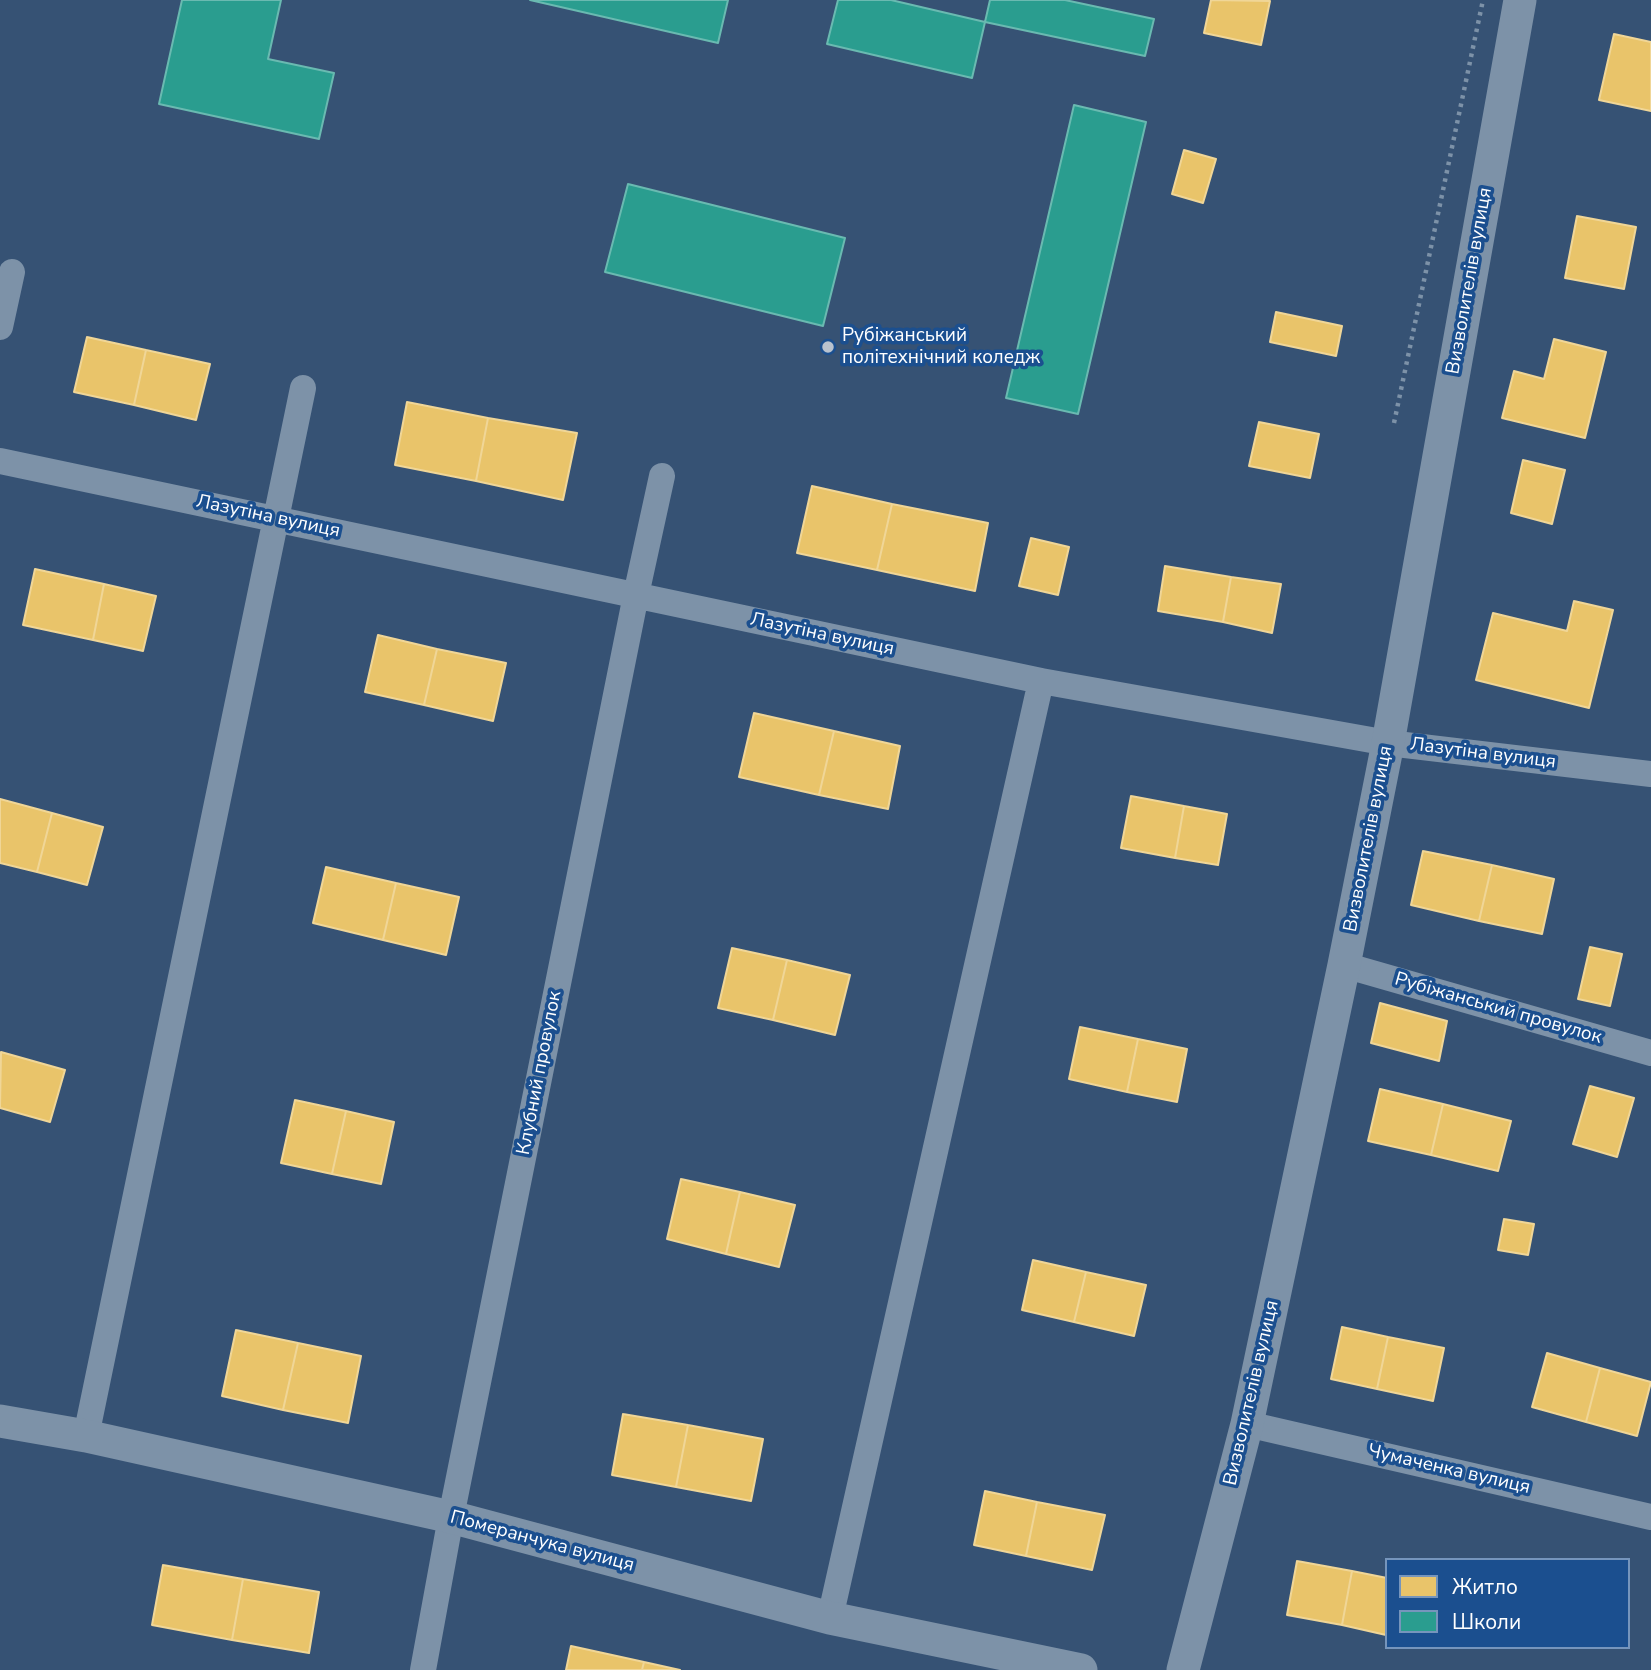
<!DOCTYPE html>
<html>
<head>
<meta charset="utf-8">
<style>
	body { margin:0 }
	#map { position:relative; width:1651px; height:1670px; overflow:hidden; background:#365274; font-family:"Nunito Sans",sans-serif }
	canvas { display:block }
	.legend { position:absolute; left:1385px; top:1558px; width:245px; height:91px; box-sizing:border-box; background:#1b4f8f; border:2px solid #7695bc; margin:0; padding:9px 12px; list-style:none; font-size:21px; color:#fff }
	.legend li { display:flex; align-items:center; gap:14px; height:35px }
	.legend b { width:35px; border:2px solid #7695bc }
</style>
</head>
<body>
<div id="map">
<canvas width="1651" height="1670"></canvas>
<ul class="legend">
<li><b style="height:19px;background:#e9c46a"></b>Житло</li>
<li><b style="height:19px;background:#2a9d8f"></b>Школи</li>
</ul>
</div>
<script>
const ctx = document.querySelector('canvas').getContext('2d');
ctx.lineJoin = 'round';
function fill(path, color) {
  ctx.fillStyle = color;
  ctx.fill(path, 'evenodd');
}
function poly(rows) {
  const path = new Path2D();
  for (const r of rows) {
    path.moveTo(r[0], r[1]);
    for (let i = 2; i < r.length; i += 2) path.lineTo(r[i], r[i + 1]);
  }
  return path;
}
function trace(path, color, width, dash) {
  ctx.strokeStyle = color;
  ctx.lineWidth = width;
  ctx.lineCap = dash ? 'butt' : 'round';
  ctx.setLineDash(dash || []);
  ctx.stroke(path);
}
function label(font, color, halo, rows, align = 'center') {
  ctx.font = font + ' "Nunito Sans",sans-serif';
  ctx.lineWidth = 7;
  ctx.setLineDash([]);
  ctx.textBaseline = 'middle';
  ctx.strokeStyle = halo;
  ctx.fillStyle = color;
  for (const [text, x, y, turn = 0] of rows) {
    ctx.save();
    ctx.translate(x, y);
    ctx.rotate((+turn || 0) * Math.PI / 180);
    ctx.textAlign = isNaN(turn) ? turn : align;
    if (halo) ctx.strokeText(text, 0, 0);
    ctx.fillText(text, 0, 0);
    ctx.restore();
  }
}
const homes = poly([
	[1211,0,1270,1,1261,45,1204,33,1211,0],
	[1614,34,1651,42,1651,111,1599,100,1614,34],
	[1184,150,1216,159,1203,203,1172,194,1184,150],
	[1577,216,1636,227,1624,289,1565,278,1577,216],
	[1276,312,1342,326,1336,356,1270,342,1276,312],
	[87,337,146,350,134,405,74,392,87,337],
	[1554,339,1606,352,1585,438,1502,418,1514,371,1544,379,1554,339],
	[146,350,210,364,196,420,134,405,146,350],
	[407,402,488,418,476,481,395,465,407,402],
	[488,418,577,433,563,500,476,481,488,418],
	[1259,422,1319,434,1310,478,1249,466,1259,422],
	[1523,460,1565,470,1552,524,1511,513,1523,460],
	[812,486,892,504,877,570,797,553,812,486],
	[892,504,988,523,975,591,877,570,892,504],
	[1031,538,1069,547,1058,595,1019,586,1031,538],
	[1165,566,1231,577,1223,622,1158,611,1165,566],
	[35,569,104,584,93,640,23,625,35,569],
	[1231,577,1281,584,1272,633,1223,622,1231,577],
	[104,584,156,596,143,651,93,640,104,584],
	[1574,601,1613,610,1589,708,1476,680,1493,613,1567,631,1574,601],
	[378,635,437,649,424,705,365,692,378,635],
	[437,649,506,663,493,721,424,705,437,649],
	[754,713,834,731,819,795,739,777,754,713],
	[834,731,900,746,888,809,819,795,834,731],
	[1131,796,1184,806,1175,858,1121,848,1131,796],
	[0,799,52,813,37,872,0,863,0,799],
	[1184,806,1227,814,1218,865,1175,858,1184,806],
	[52,813,103,827,87,885,37,872,52,813],
	[1423,851,1492,865,1479,921,1411,905,1423,851],
	[1492,865,1554,879,1542,934,1479,921,1492,865],
	[326,867,396,883,383,940,313,923,326,867],
	[396,883,459,897,446,955,383,940,396,883],
	[1590,947,1622,954,1610,1006,1578,999,1590,947],
	[732,948,787,960,773,1020,718,1008,732,948],
	[787,960,850,975,835,1035,773,1020,787,960],
	[1380,1003,1447,1021,1439,1061,1371,1043,1380,1003],
	[1080,1027,1138,1039,1127,1092,1069,1079,1080,1027],
	[1138,1039,1187,1049,1177,1102,1127,1092,1138,1039],
	[1,1052,65,1070,50,1122,0,1108,1,1052],
	[1590,1086,1634,1098,1617,1157,1573,1144,1590,1086],
	[1380,1089,1443,1104,1431,1155,1368,1141,1380,1089],
	[295,1100,346,1111,332,1174,281,1163,295,1100],
	[1443,1104,1511,1121,1498,1171,1431,1155,1443,1104],
	[346,1111,394,1122,381,1184,332,1174,346,1111],
	[681,1179,740,1192,726,1254,667,1239,681,1179],
	[740,1192,795,1205,779,1267,726,1254,740,1192],
	[1504,1219,1534,1224,1528,1255,1498,1250,1504,1219],
	[1033,1260,1086,1272,1074,1322,1022,1310,1033,1260],
	[1086,1272,1146,1285,1134,1336,1074,1322,1086,1272],
	[1342,1327,1388,1337,1377,1389,1331,1379,1342,1327],
	[236,1330,298,1343,283,1410,222,1396,236,1330],
	[1388,1337,1444,1348,1433,1401,1377,1389,1388,1337],
	[298,1343,361,1356,348,1423,283,1410,298,1343],
	[1547,1353,1600,1368,1586,1422,1532,1407,1547,1353],
	[1600,1368,1651,1382,1637,1436,1586,1422,1600,1368],
	[623,1414,688,1425,676,1487,612,1475,623,1414],
	[688,1425,763,1439,751,1501,676,1487,688,1425],
	[985,1491,1037,1502,1026,1556,974,1545,985,1491],
	[1037,1502,1105,1515,1092,1570,1026,1556,1037,1502],
	[1297,1561,1352,1571,1342,1625,1287,1615,1297,1561],
	[163,1565,243,1579,232,1640,152,1625,163,1565],
	[1352,1571,1387,1578,1386,1635,1342,1625,1352,1571],
	[243,1579,319,1592,309,1653,232,1640,243,1579],
	[571,1646,644,1662,642,1670,566,1670,571,1646],
	[644,1662,680,1670,642,1670,644,1662]
]);
fill(homes, '#e9c46a');
trace(homes, '#f0d697', 2);
const schools = poly([
	[182,0,281,0,268,59,334,73,319,139,159,104,182,0],
	[530,0,728,0,718,43,530,0],
	[838,0,891,0,985,22,972,78,827,44,838,0],
	[990,0,1065,0,1154,19,1145,56,985,22,990,0],
	[1074,105,1146,122,1078,414,1006,398,1074,105],
	[628,184,845,238,823,326,605,272,628,184]
]);
fill(schools, '#2a9d8f');
trace(schools, '#6abab1', 2);
trace(poly([
	[1394,423,1483,0]
]), '#7d92a8', 4.5, [3.5, 5]);
trace(poly([
	[0,327,12,272],
	[0,461,1041,681,1388,743,1651,774],
	[1344,965,1651,1053],
	[1247,1424,1651,1517],
	[86,1436,303,388],
	[830,1618,1041,681],
	[423,1670,451,1517,636,595,662,476]
]), '#7d92a8', 26);
trace(poly([
	[0,1421,86,1436,451,1517,830,1618,1081,1670],
	[1183,1670,1247,1424,1344,965,1388,743,1520,0]
]), '#7d92a8', 33);
for (const [x, y, r, color] of [
	[828,347,7,"#b9c2ce"]
]) {
  const dot = new Path2D();
  dot.arc(x, y, r, 0, 2 * Math.PI);
  ctx.fillStyle = color;
  ctx.fill(dot);
  trace(dot, '#1b4f8f', 2.5);
}
label('19px', '#fff', '#1b4f8f', [
	["Визволителів вулиця",1470,281,-80],
	["Лазутіна вулиця",268,517,12],
	["Лазутіна вулиця",822,635,12],
	["Лазутіна вулиця",1483,754,7],
	["Визволителів вулиця",1369,839,-79],
	["Рубіжанський провулок",1498,1009,16],
	["Клубний провулок",540,1073,-79],
	["Визволителів вулиця",1252,1393,-77],
	["Чумаченка вулиця",1449,1470,13],
	["Померанчука вулиця",542,1542,15]
]);
label('19px', '#fff', '#1b4f8f', [
	["Рубіжанський",842,336],
	["політехнічний коледж",842,358]
], 'left');
</script>
</body>
</html>
